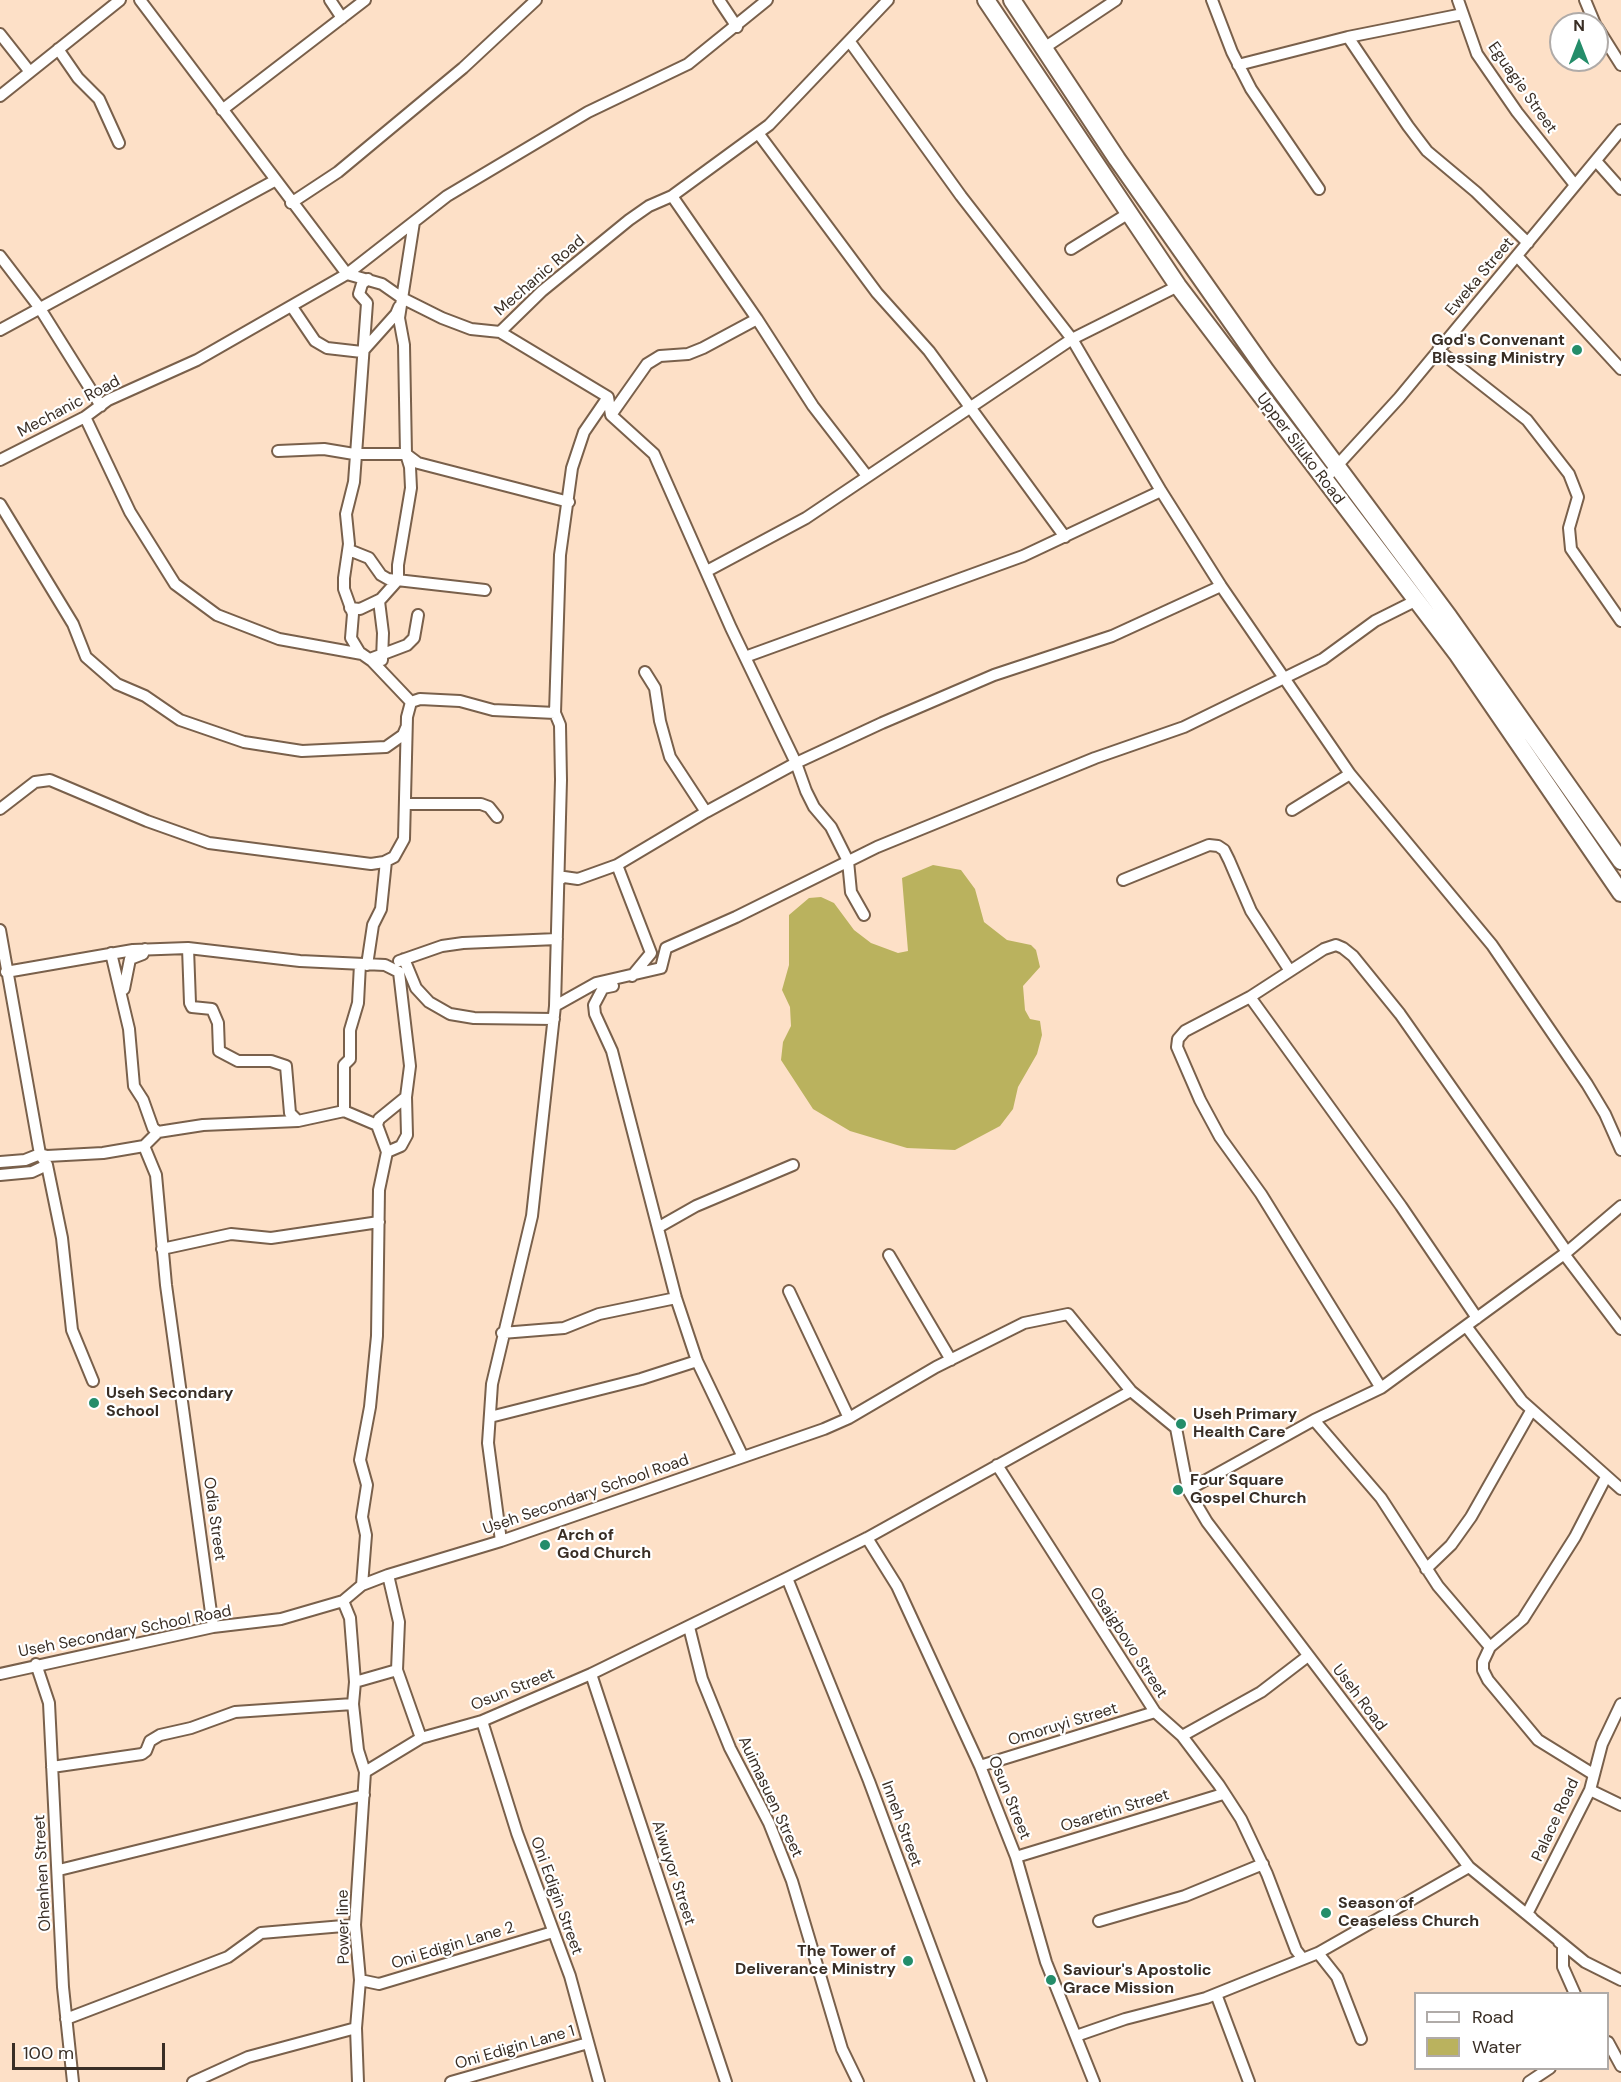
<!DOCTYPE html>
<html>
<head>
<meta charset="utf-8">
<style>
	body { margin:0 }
	#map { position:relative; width:1621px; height:2082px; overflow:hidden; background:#fde0c7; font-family:"DM Sans",sans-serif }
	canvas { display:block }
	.legend { position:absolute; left:1414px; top:1992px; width:195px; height:78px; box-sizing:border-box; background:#fff; border:2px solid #b0aba8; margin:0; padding:8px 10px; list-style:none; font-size:18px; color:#392e25 }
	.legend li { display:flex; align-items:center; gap:12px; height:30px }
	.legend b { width:30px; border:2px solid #b0aba8 }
	.north { position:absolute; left:1549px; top:12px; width:60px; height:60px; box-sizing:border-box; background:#fff; border:2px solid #b0aba8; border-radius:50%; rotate:0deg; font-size:16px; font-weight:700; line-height:24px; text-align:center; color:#392e25 }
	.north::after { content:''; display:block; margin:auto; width:21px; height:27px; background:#248d6a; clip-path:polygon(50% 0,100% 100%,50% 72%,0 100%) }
	.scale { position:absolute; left:12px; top:2043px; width:153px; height:27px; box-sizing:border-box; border:3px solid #392e25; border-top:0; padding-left:8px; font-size:18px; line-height:21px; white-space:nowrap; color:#392e25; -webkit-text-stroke:4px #fff; paint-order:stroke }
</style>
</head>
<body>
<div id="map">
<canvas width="1621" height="2082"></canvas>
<ul class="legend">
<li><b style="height:8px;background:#fff"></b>Road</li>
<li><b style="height:16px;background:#bab25e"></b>Water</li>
</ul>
<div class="north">N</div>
<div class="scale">100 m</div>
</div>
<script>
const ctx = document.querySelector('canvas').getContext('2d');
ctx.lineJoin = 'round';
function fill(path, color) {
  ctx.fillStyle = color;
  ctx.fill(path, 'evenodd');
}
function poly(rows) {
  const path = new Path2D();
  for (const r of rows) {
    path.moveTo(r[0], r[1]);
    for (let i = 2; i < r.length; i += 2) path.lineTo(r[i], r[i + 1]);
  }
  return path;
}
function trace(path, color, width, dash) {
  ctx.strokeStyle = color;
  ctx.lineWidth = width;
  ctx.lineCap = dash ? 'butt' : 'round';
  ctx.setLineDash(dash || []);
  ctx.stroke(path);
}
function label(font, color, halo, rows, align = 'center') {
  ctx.font = font + ' "DM Sans",sans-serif';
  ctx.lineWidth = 4.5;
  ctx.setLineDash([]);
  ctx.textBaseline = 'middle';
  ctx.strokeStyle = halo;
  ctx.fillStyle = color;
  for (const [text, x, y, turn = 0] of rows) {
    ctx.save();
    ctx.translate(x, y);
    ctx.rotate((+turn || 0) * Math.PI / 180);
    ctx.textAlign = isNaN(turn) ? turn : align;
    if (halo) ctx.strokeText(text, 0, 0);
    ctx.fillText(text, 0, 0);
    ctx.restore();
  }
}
fill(poly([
	[933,865,961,870,975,889,984,922,1007,940,1031,945,1036,950,1040,967,1023,986,1025,1010,1030,1019,1040,1021,1042,1035,1037,1054,1018,1087,1013,1109,1000,1126,955,1150,907,1148,850,1131,813,1109,781,1060,783,1042,791,1026,790,1007,782,990,789,965,789,915,809,898,821,897,834,903,854,930,871,943,898,953,908,951,902,878]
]), '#bab25e');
const minor = poly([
	[140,0,347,274,447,196,588,112,688,64,767,0],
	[330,0,342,18],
	[719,0,737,27],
	[1212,0,1232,52,1251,89,1319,189],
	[1458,0,1477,54,1517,112,1575,185],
	[1585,0,1595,24],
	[1597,27,1621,65],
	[0,34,30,72],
	[1348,37,1408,126,1427,151,1476,192,1528,243],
	[850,42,961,196,1072,339,1161,491,1221,586,1350,774,1492,945,1587,1084,1605,1114,1621,1150],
	[1044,48,1116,0],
	[58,49,78,78,99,99,119,143],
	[1238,65,1348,37,1463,14],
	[0,96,120,0],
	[222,110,365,0],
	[758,133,877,293,929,351,1065,537],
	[1596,161,1621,189],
	[672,196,757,319,813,406,867,476],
	[291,203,338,172,463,68,536,0],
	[1071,249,1129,213],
	[0,256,39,307,101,406],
	[1517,256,1621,369],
	[292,307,315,341,327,348,362,352,396,314,399,307],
	[0,330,276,180],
	[500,332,608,397,611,415,654,454,731,628,796,763,806,791,814,807,831,827,848,861,851,892,864,915],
	[1438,350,1527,420,1569,474,1578,497,1569,528,1571,549,1621,621],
	[611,415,647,364,660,356,688,354,703,348,757,319],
	[85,417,130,512,175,584,217,615,279,639,362,654,372,661,411,702],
	[278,451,324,449,354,454,406,454,418,463,569,502],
	[0,460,85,417,108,400,197,360,347,274,382,284,402,298,442,318,471,329,500,332,542,291,629,220,649,206,672,196,769,125,888,0],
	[1323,481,1399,398,1621,130],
	[0,504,73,624,86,657,117,684,145,696,180,720,244,742,302,751,386,747,403,735,406,728],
	[349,550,369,558,381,575,388,579,485,590],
	[707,571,806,518,1072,339,1178,286],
	[379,601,383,633,382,660],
	[350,608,360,609,381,599,398,580,398,565,411,488,410,467,406,454,404,345,399,318,414,222],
	[360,653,351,638,353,614,344,589,344,578,349,544,346,514,354,482,367,303,359,294,362,284,368,279],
	[745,657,1023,556,1161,491],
	[370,659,407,645,414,638,418,615],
	[645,672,655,688,660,721,670,757,706,812],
	[405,804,481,804,489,807,497,817],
	[0,809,35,782,50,780,147,821,209,843,371,864,384,862,394,857,404,839,407,717,411,702,420,699,460,701,493,710,555,713],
	[1292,810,1350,774],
	[617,865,651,953,632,976],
	[559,880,564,877,578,879,617,865,706,812,796,763,882,723,994,675,1112,636,1221,586],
	[1123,880,1209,845,1218,846,1224,850,1229,860,1251,911,1290,971],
	[0,930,40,1154,47,1165,62,1238,72,1330,93,1381],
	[188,948,190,1003,192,1007,212,1009,218,1023,219,1051,238,1061,271,1061,286,1066,290,1113,298,1121],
	[111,953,129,1029,134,1086,143,1100,153,1128,158,1132],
	[404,959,416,988,429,1002,450,1014,474,1018,554,1019],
	[399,961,442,946,463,943,557,939],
	[367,965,373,925,381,909,386,861],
	[6,972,133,950,188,948,300,961,385,965,399,972,410,1066,406,1097,379,1119,377,1125,387,1152,379,1190,377,1336,370,1407,360,1460,367,1485,362,1517,366,1535,362,1585],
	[613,986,603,988,594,1005,595,1014,612,1051,676,1298,697,1361,743,1457],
	[124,989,130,959,143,954,145,949],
	[1250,997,1401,1206,1477,1318],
	[555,1006,596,983,661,968,666,948,736,917,877,847,1095,758,1184,727,1323,659,1375,621,1417,600],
	[344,1111,344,1065,350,1059,350,1030,358,1003,360,964],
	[144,1146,158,1132,203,1125,298,1121,344,1111,377,1125],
	[387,1152,401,1146,407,1135,406,1097],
	[0,1162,25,1160,40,1154,47,1156,103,1153,144,1146,156,1175,166,1285,213,1627],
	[0,1175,32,1172,47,1165],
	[659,1227,696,1206,793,1165],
	[162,1249,231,1234,271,1238,379,1222],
	[1564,1254,1621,1329],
	[889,1255,951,1360],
	[789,1291,849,1418],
	[1466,1326,1522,1401,1621,1489],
	[502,1333,564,1328,599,1314,676,1298],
	[1381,1388,1261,1194,1220,1137,1200,1100,1177,1047,1178,1039,1185,1031,1250,997,1324,949,1336,945,1343,948,1353,956,1400,1014,1567,1252],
	[490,1417,641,1379,697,1361],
	[1314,1420,1381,1388,1567,1252,1621,1206],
	[997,1465,1155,1712,1182,1736,1219,1785,1241,1819,1267,1874,1296,1950,1303,1959],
	[1188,1490,1314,1420,1381,1498,1438,1586,1490,1647,1523,1619,1575,1537,1606,1477],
	[867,1538,897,1586,980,1766,1016,1857,1046,1962,1094,2082],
	[501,1541,488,1443,492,1384,532,1216,555,1006,561,780,560,725,555,713,560,555,572,468,584,432,608,397],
	[1426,1569,1451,1545,1471,1517,1531,1411],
	[388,1575,399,1622,397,1670,421,1738],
	[787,1578,869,1781,981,2082],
	[343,1601,350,1618,355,1682,353,1704,358,1750,365,1772,355,1925,360,1980,356,2028,358,2082],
	[689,1627,702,1679,730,1748,769,1823,792,1881,842,2049,858,2082],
	[1490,1647,1483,1662,1483,1670,1488,1680,1538,1740,1593,1774],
	[36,1664,49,1703,63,1987,73,2082],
	[0,1674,213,1627,281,1619,343,1601,362,1585,388,1575,501,1541,824,1429,849,1418,936,1367,1024,1323,1068,1314,1131,1391,1176,1428,1188,1490,1207,1522,1469,1867,1585,1962,1621,1980],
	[591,1674,726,2082],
	[355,1682,397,1670],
	[482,1721,517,1833,570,1976,599,2082],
	[1182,1736,1261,1692,1308,1656],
	[980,1766,1155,1712],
	[52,1767,142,1754,146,1751,150,1741,160,1735,191,1728,235,1712,353,1704],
	[365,1772,421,1738,482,1721,591,1674,787,1578,867,1538,1131,1391],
	[1590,1790,1621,1805],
	[1016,1857,1223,1794],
	[59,1870,364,1795],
	[1532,1918,1527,1914,1590,1790,1602,1744,1621,1704],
	[1099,1921,1185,1896,1263,1864],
	[1559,1942,1563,1945,1563,1967,1575,1994],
	[1318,1953,1337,1977,1361,2039],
	[360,1980,379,1984,553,1932],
	[1216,1994,1249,2082],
	[66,2019,228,1957,261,1933,355,1925],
	[1076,2036,1125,2019,1206,1998,1318,1953,1469,1867],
	[1608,2042,1621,2066],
	[193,2082,248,2057,356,2028],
	[451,2082,588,2043],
	[1529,2082,1550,2068]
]);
const primary = poly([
	[986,0,1178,286,1458,655,1621,893],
	[1012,0,1117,159,1266,371,1449,617,1621,861]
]);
trace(minor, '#79604b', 14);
trace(primary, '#79604b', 20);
trace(minor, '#fff', 10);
trace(primary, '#fff', 16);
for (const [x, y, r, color] of [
	[1577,350,6,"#248d6a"],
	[94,1403,6,"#248d6a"],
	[1181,1424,6,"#248d6a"],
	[1178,1490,6,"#248d6a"],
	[545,1545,6,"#248d6a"],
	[1326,1913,6,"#248d6a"],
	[908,1961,6,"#248d6a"],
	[1051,1980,6,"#248d6a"]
]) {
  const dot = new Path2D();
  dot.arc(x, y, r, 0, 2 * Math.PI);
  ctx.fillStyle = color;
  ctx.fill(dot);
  trace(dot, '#fff', 2);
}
label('16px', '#392e25', '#fff', [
	["Eguagie Street",1522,88,55],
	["Mechanic Road",540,276,-41],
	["Eweka Street",1480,277,-50],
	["Mechanic Road",69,407,-28],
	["Upper Siluko Road",1300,449,53],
	["Useh Secondary School Road",586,1495,-19],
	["Odia Street",214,1519,82],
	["Useh Secondary School Road",125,1632,-11],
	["Osaigbovo Street",1128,1643,57],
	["Osun Street",513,1690,-22],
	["Useh Road",1359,1698,53],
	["Omoruyi Street",1063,1725,-17],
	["Auimasuen Street",770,1797,65],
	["Osun Street",1009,1798,68],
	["Osaretin Street",1115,1811,-17],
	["Palace Road",1556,1820,-65],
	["Inneh Street",901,1824,70],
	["Ohenhen Street",43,1873,-93],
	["Aiwuyor Street",673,1873,72],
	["Oni Edigin Street",556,1896,70],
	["Power line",344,1927,-91],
	["Oni Edigin Lane 2",453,1946,-17],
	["Oni Edigin Lane 1",515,2048,-16]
]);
label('bold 16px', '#392e25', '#fff', [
	["God's Convenant",1565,341,"right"],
	["Blessing Ministry",1565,359,"right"],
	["Useh Secondary",106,1394],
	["School",106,1412],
	["Useh Primary",1193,1415],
	["Health Care",1193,1433],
	["Four Square",1190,1481],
	["Gospel Church",1190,1499],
	["Arch of",557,1536],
	["God Church",557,1554],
	["Season of",1338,1904],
	["Ceaseless Church",1338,1922],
	["The Tower of",896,1952,"right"],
	["Deliverance Ministry",896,1970,"right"],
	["Saviour's Apostolic",1063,1971],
	["Grace Mission",1063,1989]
], 'left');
</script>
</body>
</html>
